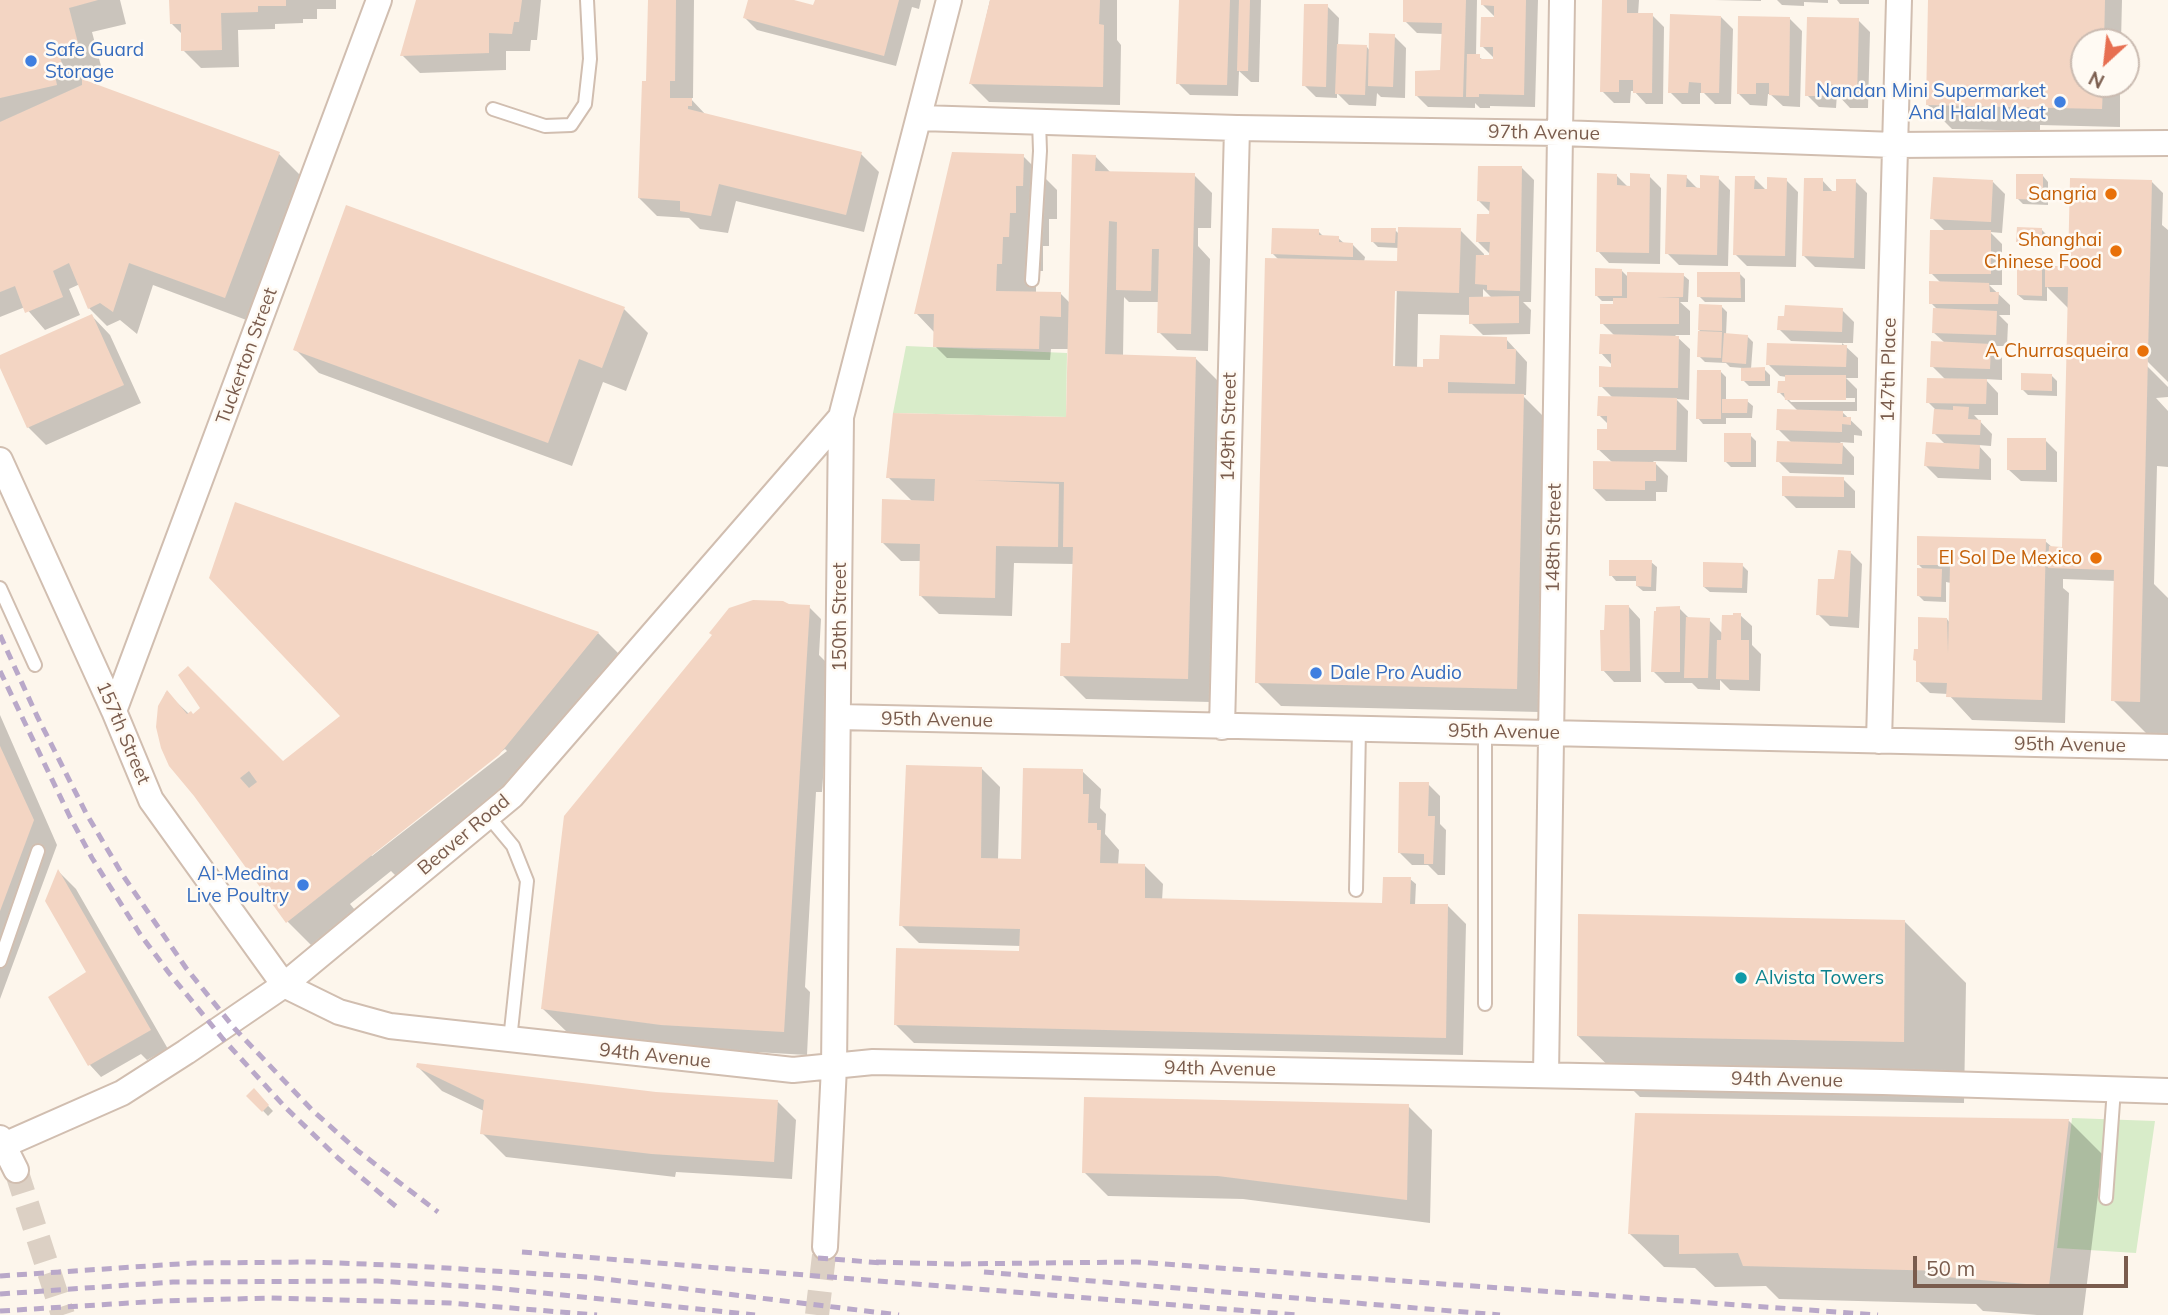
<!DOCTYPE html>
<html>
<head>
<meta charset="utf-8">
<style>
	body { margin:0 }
	#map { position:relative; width:2168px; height:1315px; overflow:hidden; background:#fdf6ec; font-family:Mulish,sans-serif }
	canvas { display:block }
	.north { position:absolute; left:2070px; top:28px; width:70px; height:70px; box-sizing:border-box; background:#fffaf3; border:2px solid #cabbb1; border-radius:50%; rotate:207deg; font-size:19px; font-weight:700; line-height:28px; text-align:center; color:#7a5c4d }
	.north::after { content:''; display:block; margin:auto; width:24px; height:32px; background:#e76f51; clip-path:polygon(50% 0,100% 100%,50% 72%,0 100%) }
	.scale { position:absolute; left:1913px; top:1256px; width:215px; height:32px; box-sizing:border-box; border:4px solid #7a5c4d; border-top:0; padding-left:9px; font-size:21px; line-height:24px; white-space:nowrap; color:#7a5c4d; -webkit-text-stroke:5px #fffaf3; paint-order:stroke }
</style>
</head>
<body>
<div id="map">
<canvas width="2168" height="1315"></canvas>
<div class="north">N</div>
<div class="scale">50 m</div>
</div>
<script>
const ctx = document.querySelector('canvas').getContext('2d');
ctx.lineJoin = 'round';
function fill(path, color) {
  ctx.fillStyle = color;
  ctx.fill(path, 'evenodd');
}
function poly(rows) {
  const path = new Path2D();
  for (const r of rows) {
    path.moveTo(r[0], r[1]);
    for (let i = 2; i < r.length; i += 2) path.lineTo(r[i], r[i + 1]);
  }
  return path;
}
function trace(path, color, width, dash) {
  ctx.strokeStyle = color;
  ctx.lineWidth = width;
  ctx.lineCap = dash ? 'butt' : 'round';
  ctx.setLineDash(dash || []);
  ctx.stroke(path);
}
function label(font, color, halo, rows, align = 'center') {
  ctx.font = font + ' Mulish,sans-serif';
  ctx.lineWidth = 5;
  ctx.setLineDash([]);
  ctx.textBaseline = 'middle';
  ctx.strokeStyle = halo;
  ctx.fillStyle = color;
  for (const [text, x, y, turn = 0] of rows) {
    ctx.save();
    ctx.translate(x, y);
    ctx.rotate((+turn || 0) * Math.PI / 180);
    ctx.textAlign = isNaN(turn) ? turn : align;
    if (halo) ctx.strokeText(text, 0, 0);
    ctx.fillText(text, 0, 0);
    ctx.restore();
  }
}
fill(poly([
	[906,346,1067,353,1066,417,893,413],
	[2072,1118,2155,1121,2136,1253,2057,1248]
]), '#d8ecc9');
fill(poly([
	[0,0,120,0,126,24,92,32,101,66,81,71,83,81,279,154,302,177,249,321,153,285,137,334,120,320,107,326,89,308,80,284,69,289,80,315,45,330,25,307,0,317],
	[171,0,336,0,336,9,317,9,317,19,303,19,303,23,275,24,275,29,238,30,239,67,201,68,183,50,183,35,172,24],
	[417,0,541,0,537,40,531,40,530,51,506,51,506,70,420,73,402,55],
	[649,0,694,0,693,98,690,98,706,115,861,154,879,172,864,232,736,201,728,233,700,229,689,218,657,216,639,198,648,83],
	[750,0,788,0,815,7,816,0,921,0,919,9,912,7,896,66,757,30,745,18],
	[990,0,1117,0,1117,40,1121,45,1120,105,989,102,971,84],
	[1181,0,1261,0,1259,82,1251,82,1239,71,1238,96,1190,95,1178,83],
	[1405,0,1477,0,1476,56,1484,60,1496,60,1482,46,1497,19,1483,5,1483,0,1538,0,1535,107,1490,106,1490,108,1480,108,1475,103,1475,108,1428,107,1416,95,1442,72,1443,34,1417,33,1405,21],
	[1603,0,1639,0,1638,15,1652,15,1664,27,1663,104,1646,104,1634,91,1631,91,1630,103,1614,103,1602,91],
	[1714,0,1761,0,1761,1],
	[1777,0,1828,0,1828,3,1804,2,1804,6,1782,5],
	[1837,0,1869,0,1869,4,1840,4],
	[1930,0,2122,0,2121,42,2084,42,2084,84,2120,84,2120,127,2040,125,2040,131,1952,129,1928,105],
	[1327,6,1339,18,1338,46,1367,47,1370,51,1394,36,1406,48,1405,98,1381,97,1377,93,1376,106,1349,105,1337,93,1337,98,1316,97,1304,85],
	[1721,17,1733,29,1731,104,1715,104,1704,93,1700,93,1700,104,1682,104,1670,92],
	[1790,19,1802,31,1800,107,1783,106,1770,94,1768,94,1767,106,1750,105,1738,93],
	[1858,20,1870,32,1868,108,1850,108,1837,94,1836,108,1819,107,1807,95],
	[1023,156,1057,190,1057,219,1049,219,1049,246,1043,246,1043,271,1036,271,1036,293,1060,293,1070,303,1095,156,1111,173,1194,175,1212,193,1211,228,1198,228,1198,246,1210,259,1208,351,1177,350,1159,332,1159,302,1129,302,1124,297,1123,356,1195,358,1219,382,1211,702,1086,699,1062,675,1072,645,1074,564,1014,563,1012,616,939,614,921,596,921,561,901,561,883,543,913,502,888,477,1068,419,1069,349,1051,349,1050,360,947,358,935,346,935,333,916,313],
	[1522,168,1534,180,1531,302,1523,302,1531,310,1530,334,1483,335,1471,323,1471,315,1418,314,1417,369,1425,369,1441,361,1506,339,1527,362,1526,395,1522,395,1547,420,1540,712,1281,706,1257,682,1279,260,1272,253,1318,231,1324,237,1338,238,1345,244,1353,245,1365,257,1364,262,1399,263,1399,248,1378,247,1373,242,1395,230,1399,234,1460,230,1484,254,1484,257,1491,255,1478,242,1491,213,1479,201],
	[1393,282,1397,282,1395,368,1391,368],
	[1483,289,1492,298,1483,298],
	[1617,176,1628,187,1649,176,1661,188,1660,264,1609,263,1598,251],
	[2043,176,2048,182,2048,205,2023,204,2018,199],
	[1686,177,1698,189,1718,178,1730,190,1728,266,1679,265,1667,253],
	[1754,178,1769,193,1786,180,1798,192,1796,267,1747,266,1735,254],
	[1822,180,1834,193,1855,181,1867,193,1865,269,1815,267,1804,256],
	[2151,181,2163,193,2162,225,2168,230,2168,382,2142,356,2140,359,2168,387,2168,397,2156,398,2168,411,2168,467,2157,466,2154,584,2168,598,2168,735,2147,734,2113,700,2116,581,2063,579,2063,588,2069,593,2065,723,1972,720,1948,694,1930,693,1918,681,1919,650,1947,619,1950,623,1951,583,1946,582,1946,602,1924,601,1918,595,1924,570,1918,564,2045,541,2053,548,2064,549,2069,309,2047,287,2047,301,2024,300,2018,295,2042,266,2047,271,2070,268],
	[1993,182,2005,194,2002,233,1990,232,2002,244,2002,285,1989,285,2010,305,2010,315,1999,315,2008,324,2007,346,1990,346,2002,358,2002,380,1985,379,1998,393,1998,415,1974,415,1992,434,1991,446,1978,445,1991,459,1991,480,1938,478,1926,466,1946,445,1934,433,1935,409,1928,402,1946,380,1932,366,1945,343,1933,332,1938,310,1931,303,1941,283,1931,273,1946,232,1932,218],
	[2041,229,2047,235,2046,247,2024,247,2018,241],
	[1621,270,1629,278,1683,275,1689,280,1688,302,1680,302,1690,311,1690,335,1675,335,1690,349,1689,400,1676,399,1688,411,1687,462,1653,461,1668,476,1667,492,1656,492,1656,501,1606,501,1594,489,1613,463,1598,449,1609,431,1609,425,1599,415,1613,398,1601,386,1612,368,1612,365,1601,353,1615,336,1602,323,1615,306,1615,301,1602,301,1596,295],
	[1739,273,1745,279,1745,302,1705,302,1699,296],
	[1700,306,1721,306,1727,312,1726,335,1747,336,1753,342,1751,369,1764,369,1770,375,1770,386,1749,386,1743,380,1743,368,1730,367,1726,363,1705,362,1699,356],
	[624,309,648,333,626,391,603,382,572,466,319,373,295,349],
	[1842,310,1854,322,1853,343,1842,343,1858,358,1858,378,1846,378,1857,389,1857,411,1841,411,1862,431,1862,436,1854,435,1854,443,1840,442,1854,457,1854,475,1790,473,1778,461,1792,443,1778,429,1798,411,1779,392,1786,383,1787,377,1780,376,1768,364,1842,346,1842,343,1791,341,1779,329],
	[1787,398,1855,398,1855,402,1791,402],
	[92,316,110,335,141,403,46,445,28,427,0,364,0,357],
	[1721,372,1726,377,1726,401,1747,401,1753,406,1752,418,1726,418,1726,424,1703,424,1698,418],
	[2051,375,2057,381,2057,396,2028,395,2023,390],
	[1750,435,1756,441,1756,467,1731,467,1725,461],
	[2045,440,2057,452,2057,482,2021,481,2009,470],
	[1843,479,1855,491,1855,508,1796,508,1784,496],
	[1850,552,1862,564,1859,628,1830,626,1818,614],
	[1651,562,1657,567,1656,591,1643,591,1637,586,1637,581,1616,581,1611,575],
	[1742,565,1748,571,1747,593,1710,592,1704,587],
	[788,606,809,607,821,619,819,655,831,667,822,792,816,792,805,987,810,992,807,1055,686,1048,567,1032,543,1009],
	[1629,607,1640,619,1641,682,1614,682,1603,670,1605,632],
	[1679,608,1690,619,1709,620,1723,634,1740,615,1752,626,1752,645,1761,654,1760,691,1730,690,1720,680,1720,690,1698,689,1692,683,1665,683,1653,671],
	[598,633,622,657,522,779,397,877,391,871,350,904,355,910,311,945,288,922,159,707,166,692,189,714,353,837],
	[505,749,507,751,372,856,370,854],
	[0,715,57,845,0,999],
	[982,769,1000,787,998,860,1023,860,1082,771,1101,789,1100,808,1106,814,1105,834,1119,850,1118,865,1145,866,1163,884,1162,901,1384,905,1410,879,1416,884,1415,905,1448,906,1466,924,1463,1055,914,1043,896,1025,1021,953,1021,946,919,943,901,925],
	[1428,784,1440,796,1440,824,1446,830,1445,875,1438,875,1428,865,1412,865,1400,853],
	[59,872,76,889,168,1049,147,1060,141,1054,101,1077,90,1065,51,997,89,972],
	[1905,922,1966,983,1964,1103,1640,1097,1578,1036],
	[418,1067,656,1094,778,1102,796,1120,792,1179,676,1172,675,1177,506,1157,482,1133,484,1111,442,1091],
	[254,1091,273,1111,268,1116,249,1096],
	[1408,1106,1432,1130,1430,1223,1243,1199,1108,1196,1084,1172],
	[1636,1115,2069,1121,2103,1155,2083,1315,2037,1315,1983,1311,1976,1304,1779,1299,1766,1286,1715,1287,1695,1268,1664,1267,1630,1234]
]), '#0003');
fill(poly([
	[0,0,98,0,69,8,78,43,58,47,64,74,55,76,57,85,0,98],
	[169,0,286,0,286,6,258,6,258,12,221,13,222,50,181,51,181,24,170,24],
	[416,0,522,0,519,22,514,22,512,34,489,33,489,53,400,56],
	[648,0,676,0,675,81,670,81,670,98,692,98,692,106,688,106,688,109,862,152,846,215,719,184,711,216,680,211,680,201,638,198,642,81,646,81],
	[748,0,794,0,813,5,815,0,899,0,884,56,743,18],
	[990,0,1100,0,1099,24,1104,25,1103,87,969,84],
	[1179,0,1230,0,1227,85,1176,84],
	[1239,0,1250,0,1248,71,1237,71],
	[1403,0,1466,0,1463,97,1415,96,1415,71,1440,70,1442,23,1403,22],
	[1481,0,1526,0,1524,95,1479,94,1479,97,1466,97,1467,54,1480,54,1480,59,1493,59,1493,47,1480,47,1481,17,1494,17,1494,6,1481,5],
	[1602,0,1627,0,1627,13,1653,13,1652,93,1633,93,1633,80,1619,80,1619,92,1600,92],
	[1928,0,2105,0,2104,42,2084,42,2084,84,2103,84,2102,109,1926,105],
	[1304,4,1328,4,1326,87,1302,86],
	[1670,14,1721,16,1719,93,1701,93,1701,83,1689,82,1688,93,1668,93],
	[1738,16,1790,17,1789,96,1769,95,1769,83,1756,83,1756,94,1737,94],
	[1807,17,1859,18,1857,97,1837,96,1837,85,1825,84,1825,96,1805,96],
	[1369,33,1395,34,1393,87,1368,86],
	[1337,44,1367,45,1365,95,1335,94],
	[82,79,280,152,225,298,129,263,113,312,100,303,88,309,69,263,53,271,63,297,25,313,15,286,0,292,0,122,82,85],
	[952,152,1024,154,1023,186,1016,186,1016,213,1010,213,1009,237,1003,237,1002,264,997,264,996,291,1061,292,1061,317,1040,316,1039,349,933,347,934,314,914,314],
	[1072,154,1096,155,1095,171,1195,173,1191,334,1157,333,1159,249,1152,249,1151,291,1116,290,1117,222,1109,221,1105,354,1196,357,1188,679,1060,676,1061,643,1070,643,1073,547,1063,547,1064,482,974,480,1059,484,1058,547,996,546,995,598,919,596,920,544,881,543,882,499,934,501,935,479,886,478,893,413,1066,417],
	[1478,166,1522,166,1520,291,1487,290,1487,285,1475,284,1476,255,1489,255,1490,242,1476,242,1477,214,1489,214,1490,202,1477,201],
	[1597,173,1617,174,1617,185,1630,186,1630,173,1650,174,1649,253,1596,252],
	[1667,174,1687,175,1686,187,1693,187,1700,188,1700,175,1719,176,1717,255,1665,254],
	[2016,174,2043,174,2043,200,2016,199],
	[1735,176,1755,176,1754,189,1767,189,1767,177,1787,178,1785,256,1733,255],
	[1933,177,1993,180,1991,222,1930,219],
	[1804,178,1823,178,1823,191,1836,191,1836,179,1856,179,1854,258,1802,256],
	[2070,178,2152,180,2140,702,2111,701,2114,570,2048,568,2049,546,2062,547,2068,287,2045,287,2045,266,2068,266],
	[346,205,625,307,602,368,579,359,548,443,293,350],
	[1398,227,1461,228,1459,293,1395,291,1393,366,1423,367,1423,359,1439,359,1440,335,1507,337,1507,349,1516,349,1515,384,1448,382,1448,393,1524,394,1517,689,1255,683,1265,258,1397,261],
	[2017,227,2042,228,2042,243,2016,242],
	[1272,228,1319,229,1319,235,1339,236,1339,242,1353,243,1353,257,1271,254],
	[1371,228,1396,228,1395,243,1371,242],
	[1930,230,1991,230,1991,274,1929,274],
	[2017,264,2042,264,2042,296,2017,295],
	[1595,268,1622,269,1622,296,1595,296],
	[1627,272,1684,273,1683,297,1656,298,1679,298,1679,324,1600,324,1600,304,1613,304,1613,298,1627,298],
	[1697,272,1740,272,1741,298,1697,297],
	[1929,281,1989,283,1990,292,1999,292,1998,304,1929,304],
	[1519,296,1519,323,1469,324,1469,297],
	[1699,304,1722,305,1722,331,1698,330],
	[1785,305,1843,308,1842,332,1777,330,1778,316,1784,316],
	[1933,308,1997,311,1996,335,1932,333],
	[92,314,124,385,27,428,0,368,0,355],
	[1698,331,1722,332,1721,358,1697,357],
	[1724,333,1748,335,1746,364,1722,362],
	[1600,334,1679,336,1678,388,1599,387,1599,366,1611,367,1611,354,1599,354],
	[1931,341,1991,344,1990,369,1930,367],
	[1767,343,1847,345,1846,367,1766,365],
	[1765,367,1765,381,1741,381,1741,368],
	[1697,370,1721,370,1721,419,1696,419],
	[2021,373,2052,374,2052,391,2021,390],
	[1785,375,1846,375,1846,400,1785,400,1784,393,1777,393,1778,381,1785,381],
	[1927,378,1987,379,1986,404,1926,403],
	[1598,396,1677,398,1676,450,1597,450,1597,429,1607,429,1607,416,1597,416],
	[1722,399,1748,399,1747,413,1722,413],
	[1953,406,1969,407,1968,419,1981,420,1980,435,1932,434,1934,409,1953,410],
	[1777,409,1843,411,1843,417,1851,417,1851,425,1842,424,1842,432,1776,430],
	[1724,433,1751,433,1751,462,1724,462],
	[2007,438,2046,438,2046,470,2007,470],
	[1777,441,1843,443,1842,464,1776,462],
	[1926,442,1980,445,1979,469,1924,466],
	[1593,461,1656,462,1656,481,1645,481,1645,490,1593,489],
	[1782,476,1844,477,1844,497,1782,496],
	[235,502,599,632,499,755,286,923,194,796,169,766,161,748,156,727,158,706,167,690,187,714,191,711,193,714,200,708,178,675,188,666,283,761,340,716,209,578],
	[249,771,257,782,249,788,240,778],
	[1917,536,2046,539,2042,700,1946,697,1947,683,1916,682,1916,661,1913,660,1914,649,1918,649,1918,617,1947,618,1948,654,1950,565,1917,565],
	[1838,550,1851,551,1848,617,1816,615,1818,579,1834,579],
	[1609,560,1652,560,1651,587,1636,586,1636,576,1609,576],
	[1703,562,1743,563,1742,588,1703,587],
	[1917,568,1942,569,1941,597,1917,596],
	[753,600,783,601,789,604,810,605,784,1032,661,1025,541,1009,564,816,712,635,709,633,729,608],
	[1605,605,1629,605,1630,671,1601,671,1600,630,1604,630],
	[1680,606,1680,672,1651,672,1654,611,1656,611,1656,607],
	[1733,613,1741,613,1741,640,1749,640,1749,680,1716,679,1717,640,1721,640,1722,615,1733,615],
	[1686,617,1710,618,1708,678,1684,678],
	[0,746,34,820,0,911],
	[906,765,982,767,981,858,1021,859,1023,768,1083,769,1083,794,1089,794,1088,823,1097,823,1097,830,1101,830,1100,863,1145,864,1145,898,1382,903,1383,877,1411,877,1410,904,1448,904,1446,1038,894,1025,896,948,1019,951,1020,929,899,926],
	[1399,782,1429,782,1428,816,1435,816,1433,864,1424,864,1424,854,1398,853],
	[58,869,151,1030,88,1066,48,997,86,972,45,901],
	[1578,914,1905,920,1904,1042,1577,1036],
	[417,1063,656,1092,778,1100,774,1162,652,1154,480,1134,484,1100,416,1067],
	[254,1088,269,1105,262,1112,246,1096],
	[1084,1097,1409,1104,1407,1200,1218,1176,1082,1173],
	[1635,1113,2069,1119,2049,1286,1947,1277,1948,1271,1743,1266,1738,1253,1679,1254,1679,1235,1628,1234]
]), '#f3d5c3');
trace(poly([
	[16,1170,63,1315],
	[817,1315,825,1247]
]), '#dcd0c4', 24, [24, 12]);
const lane = poly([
	[493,109,545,126,571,125,585,104,590,59,587,0],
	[1032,280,1040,151,1039,121],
	[0,588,35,665],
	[1485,732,1485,1004],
	[488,816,513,846,527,881,510,1040],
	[1356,890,1359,729],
	[0,961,38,851],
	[2106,1198,2114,1089]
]);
const street = poly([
	[920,118,1237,128,1560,133,1895,145,2168,143],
	[0,460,114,711,151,800,284,985,339,1012,390,1026,793,1070,873,1062,1883,1082,2168,1091],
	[114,711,379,0],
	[839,717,2168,747],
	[1222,727,1237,128],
	[1879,741,1899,0],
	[1546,1075,1562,0],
	[0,1138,16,1170],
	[4,1145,122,1093,186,1052,284,985,512,796,841,417],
	[825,1247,834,1067,841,417,949,0]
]);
trace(lane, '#d1beb0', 16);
trace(street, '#d1beb0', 28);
trace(lane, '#fff', 12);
trace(street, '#fff', 24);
trace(poly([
	[0,635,37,716,86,813,122,874,186,968,235,1029,312,1110,358,1151,438,1212],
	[0,671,70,817,92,858,140,934,169,973,223,1039,285,1107,338,1158,399,1209],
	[522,1252,1298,1315],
	[818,1258,883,1263],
	[876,1262,952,1264,1136,1262,1878,1315],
	[984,1272,1500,1315],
	[0,1276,193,1263,313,1262,414,1266,588,1277,899,1315],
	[0,1294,173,1282,377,1281,495,1288,755,1315],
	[0,1311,162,1301,270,1298,450,1303,597,1315]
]), '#b9a8c9', 5, [10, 7]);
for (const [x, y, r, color] of [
	[31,61,7,"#3f7fe0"],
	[2060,102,7,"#3f7fe0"],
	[2111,194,7,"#e8710a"],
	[2116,251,7,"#e8710a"],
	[2143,351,7,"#e8710a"],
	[2096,558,7,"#e8710a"],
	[1316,673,7,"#3f7fe0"],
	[303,885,7,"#3f7fe0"],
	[1741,978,7,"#0f9aa8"]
]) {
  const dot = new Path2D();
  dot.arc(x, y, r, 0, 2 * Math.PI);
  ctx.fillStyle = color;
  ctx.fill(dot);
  trace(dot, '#fffaf3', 2.5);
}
label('19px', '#366cbe', '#fffaf3', [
	["Safe Guard",45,50],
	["Storage",45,72],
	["Nandan Mini Supermarket",2046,91,"right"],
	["And Halal Meat",2046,113,"right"],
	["Dale Pro Audio",1330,673],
	["Al-Medina",289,874,"right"],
	["Live Poultry",289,896,"right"]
], 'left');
label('19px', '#7a5c4d', '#fffaf3', [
	["97th Avenue",1544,133,1],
	["Tuckerton Street",247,356,-70],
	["147th Place",1889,370,-89],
	["149th Street",1229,427,-89],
	["148th Street",1554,538,-89],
	["150th Street",840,617,-90],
	["95th Avenue",937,720,1],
	["95th Avenue",1504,732,1],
	["157th Street",123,733,67],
	["95th Avenue",2070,745,1],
	["Beaver Road",464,835,-40],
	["94th Avenue",655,1056,6],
	["94th Avenue",1220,1069,1],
	["94th Avenue",1787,1080,1]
]);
label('19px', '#c56008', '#fffaf3', [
	["Sangria",2097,194],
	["Shanghai",2102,240],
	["Chinese Food",2102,262],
	["A Churrasqueira",2129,351],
	["El Sol De Mexico",2082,558]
], 'right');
label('19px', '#0d838f', '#fffaf3', [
	["Alvista Towers",1755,978]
], 'left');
</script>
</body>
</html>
